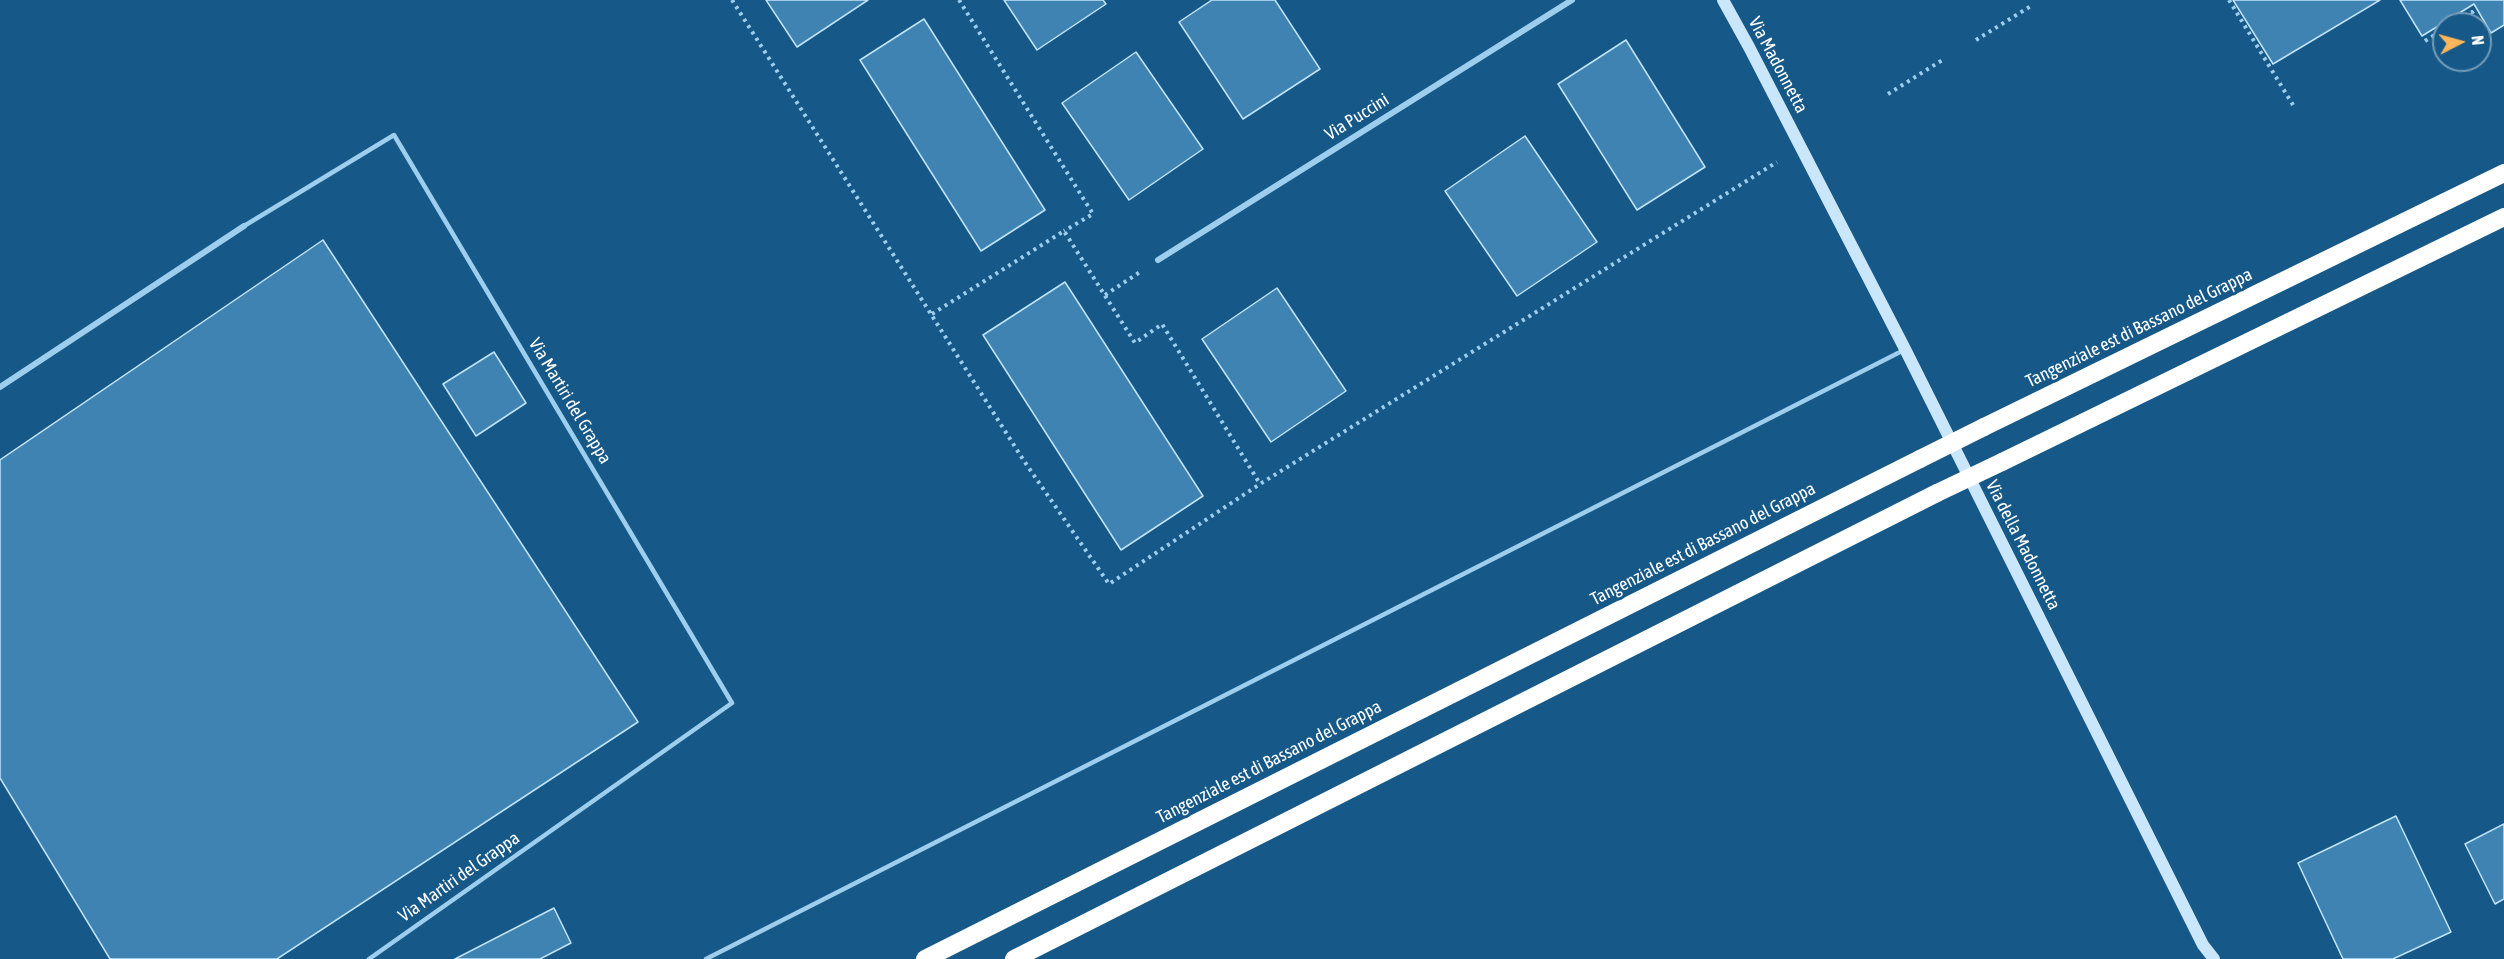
<!DOCTYPE html>
<html>
<head>
<meta charset="utf-8">
<style>
	body { margin:0 }
	#map { position:relative; width:2504px; height:959px; overflow:hidden; background:#165988; font-family:"Asap Condensed",sans-serif }
	canvas { display:block }
	.north { position:absolute; left:2432px; top:12px; width:60px; height:60px; box-sizing:border-box; background:#165988; border:2px solid #739bb8; border-radius:50%; rotate:84deg; font-size:16px; font-weight:700; line-height:24px; text-align:center; color:#fff }
	.north::after { content:''; display:block; margin:auto; width:21px; height:27px; background:#ffb65a; clip-path:polygon(50% 0,100% 100%,50% 72%,0 100%) }
</style>
</head>
<body>
<div id="map">
<canvas width="2504" height="959"></canvas>
<div class="north">N</div>
</div>
<script>
const ctx = document.querySelector('canvas').getContext('2d');
ctx.lineJoin = 'round';
function fill(path, color) {
  ctx.fillStyle = color;
  ctx.fill(path, 'evenodd');
}
function poly(rows) {
  const path = new Path2D();
  for (const r of rows) {
    path.moveTo(r[0], r[1]);
    for (let i = 2; i < r.length; i += 2) path.lineTo(r[i], r[i + 1]);
  }
  return path;
}
function trace(path, color, width, dash) {
  ctx.strokeStyle = color;
  ctx.lineWidth = width;
  ctx.lineCap = dash ? 'butt' : 'round';
  ctx.setLineDash(dash || []);
  ctx.stroke(path);
}
function label(font, color, halo, rows, align = 'center') {
  ctx.font = font + ' "Asap Condensed",sans-serif';
  ctx.lineWidth = 6;
  ctx.setLineDash([]);
  ctx.textBaseline = 'middle';
  ctx.strokeStyle = halo;
  ctx.fillStyle = color;
  for (const [text, x, y, turn = 0] of rows) {
    ctx.save();
    ctx.translate(x, y);
    ctx.rotate((+turn || 0) * Math.PI / 180);
    ctx.textAlign = isNaN(turn) ? turn : align;
    if (halo) ctx.strokeText(text, 0, 0);
    ctx.fillText(text, 0, 0);
    ctx.restore();
  }
}
const building = poly([
	[766,0,868,0,797,47,766,0],
	[1004,0,1103,0,1106,4,1037,50,1004,0],
	[1212,0,1275,0,1320,69,1243,119,1179,22,1212,0],
	[2233,0,2380,0,2273,64,2233,0],
	[2400,0,2504,0,2504,25,2491,33,2474,4,2422,36,2400,0],
	[924,19,1045,210,981,251,860,60,924,19],
	[1626,40,1705,167,1637,210,1558,84,1626,40],
	[1136,52,1203,149,1129,200,1062,103,1136,52],
	[1525,136,1597,242,1517,296,1445,191,1525,136],
	[323,240,638,722,277,959,110,959,0,778,0,460,323,240],
	[1065,282,1203,496,1121,550,983,335,1065,282],
	[1277,288,1346,391,1271,442,1202,339,1277,288],
	[494,352,526,403,476,436,443,384,494,352],
	[2396,816,2451,932,2393,959,2343,959,2298,863,2396,816],
	[2504,824,2504,899,2495,904,2465,844,2504,824],
	[554,908,571,943,540,959,455,959,554,908]
]);
fill(building, '#3e83b2');
trace(building, '#c2e4fa', 1.5);
trace(poly([
	[732,0,1024,461,1109,584,1260,484,1777,162],
	[959,0,1093,214,1064,231],
	[2229,0,2293,105],
	[2452,24,2472,12,2479,24],
	[1976,40,2031,6],
	[2425,41,2444,29],
	[1888,94,1944,59],
	[1105,295,1140,272],
	[932,314,1064,231,1135,343,1162,324,1260,484]
]), '#9dceee', 4, [3, 4.5]);
trace(poly([
	[244,226,394,135,732,703,369,959],
	[706,959,1904,350]
]), '#9dceee', 4.5);
trace(poly([
	[1158,260,1572,0],
	[0,387,244,226]
]), '#9dceee', 6);
trace(poly([
	[1723,0,1749,47,1905,349,2203,945,2214,959]
]), '#cae6fa', 12);
trace(poly([
	[1984,427,2504,173],
	[2002,462,2504,217],
	[925,959,1920,459],
	[1014,959,1937,493]
]), '#fff', 18);
trace(poly([
	[1920,459,1984,427],
	[1937,493,2002,462]
]), '#fff', 18);
label('18px', '#fff', '#165988', [
	["Via Madonnetta",1778,65,62],
	["Via Puccini",1357,117,-32],
	["Tangenziale est di Bassano del Grappa",2139,328,-26],
	["Via Martiri del Grappa",570,401,59],
	["Tangenziale est di Bassano del Grappa",1703,544,-27],
	["Via della Madonnetta",2023,545,63],
	["Tangenziale est di Bassano del Grappa",1269,762,-27],
	["Via Martiri del Grappa",459,877,-35]
]);
</script>
</body>
</html>
